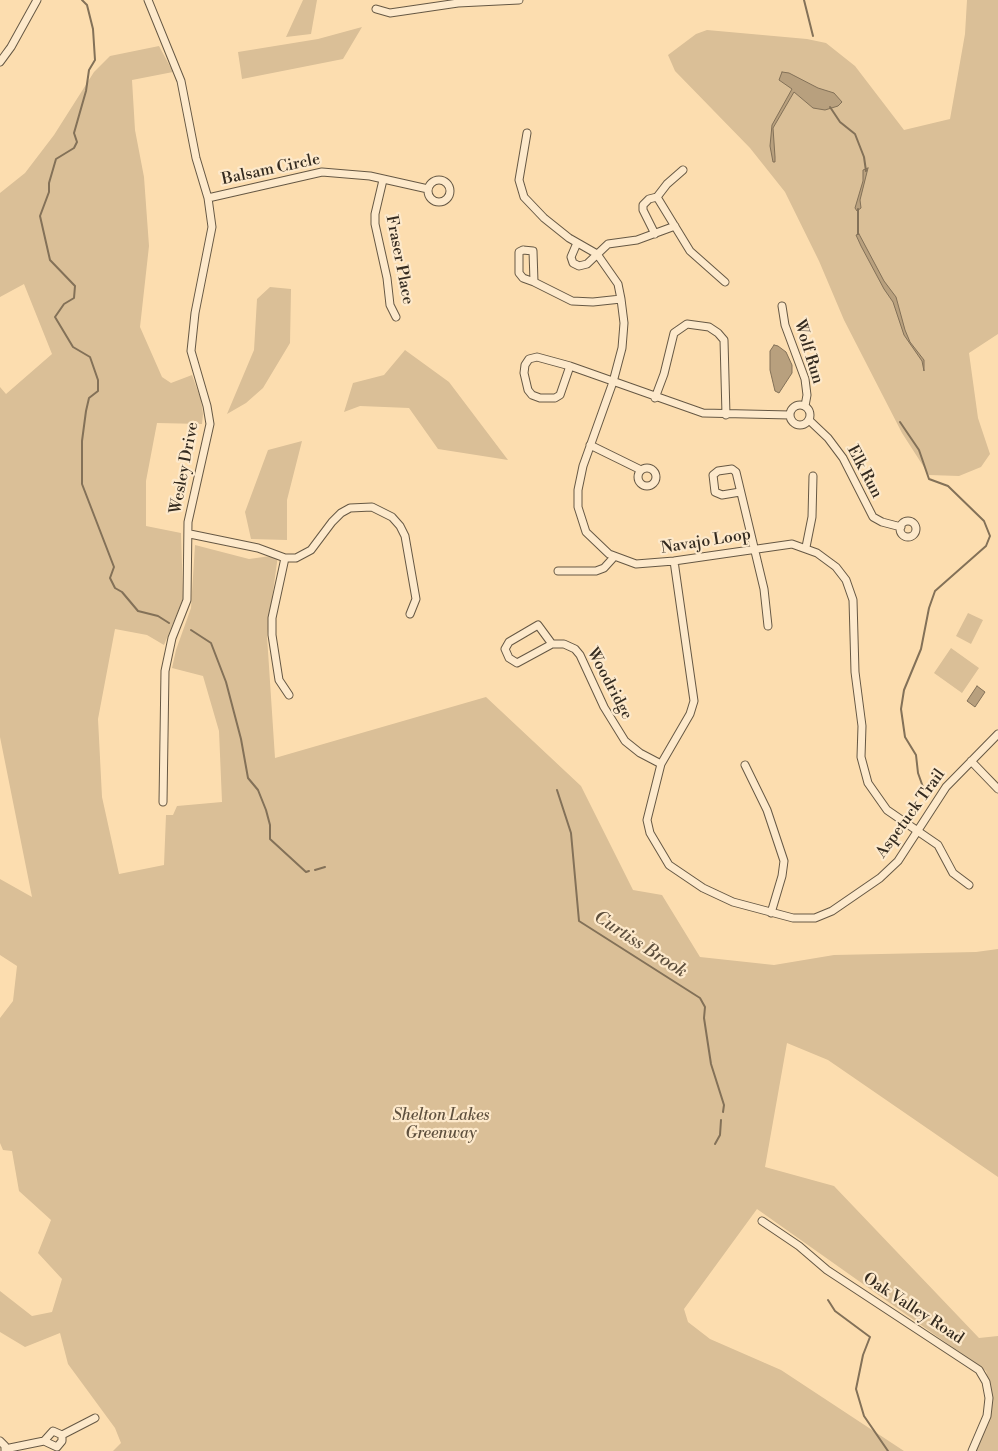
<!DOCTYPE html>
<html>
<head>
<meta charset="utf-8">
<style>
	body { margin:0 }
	canvas { display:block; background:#fcddaf }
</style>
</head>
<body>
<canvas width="998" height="1451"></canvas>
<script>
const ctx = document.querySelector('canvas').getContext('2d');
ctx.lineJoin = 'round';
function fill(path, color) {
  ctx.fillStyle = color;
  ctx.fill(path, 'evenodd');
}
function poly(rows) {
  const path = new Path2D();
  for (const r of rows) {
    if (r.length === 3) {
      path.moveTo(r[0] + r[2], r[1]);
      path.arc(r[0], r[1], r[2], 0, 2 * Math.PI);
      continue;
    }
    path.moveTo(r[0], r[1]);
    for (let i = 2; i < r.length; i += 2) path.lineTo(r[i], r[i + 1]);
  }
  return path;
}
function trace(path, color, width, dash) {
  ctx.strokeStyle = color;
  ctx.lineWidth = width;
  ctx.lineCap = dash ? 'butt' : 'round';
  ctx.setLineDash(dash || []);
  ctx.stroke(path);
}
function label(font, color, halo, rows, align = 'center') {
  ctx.font = font + ' "Libre Bodoni",serif';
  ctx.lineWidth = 4.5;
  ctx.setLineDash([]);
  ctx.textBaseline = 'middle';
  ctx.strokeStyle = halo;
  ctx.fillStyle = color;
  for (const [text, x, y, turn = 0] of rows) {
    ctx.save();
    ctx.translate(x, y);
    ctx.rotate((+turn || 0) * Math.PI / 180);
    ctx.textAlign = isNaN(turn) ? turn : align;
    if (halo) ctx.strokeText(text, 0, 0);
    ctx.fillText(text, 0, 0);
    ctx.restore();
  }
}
fill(poly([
	[303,0,317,0,311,34,286,37],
	[967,0,998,0,998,334,969,353,978,418,990,454,981,467,959,476,929,475,902,433,844,320,819,261,785,192,750,148,675,71,668,55,696,34,707,30,807,39,826,43,855,66,904,130,950,119,965,34],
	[362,27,343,59,242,79,238,52,318,39],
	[159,46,173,72,132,80,135,130,144,177,149,246,140,327,162,377,171,383,192,375,201,400,203,414,202,424,157,423,146,481,146,526,181,533,183,599,164,645,147,635,115,629,98,719,102,797,119,874,164,865,166,815,173,815,177,806,222,802,219,731,203,676,172,668,176,650,191,608,195,545,249,559,278,555,267,636,275,758,486,697,581,786,633,890,662,895,700,957,774,965,834,955,976,952,998,949,998,1177,828,1060,787,1043,765,1167,834,1186,979,1338,998,1336,998,1451,975,1451,982,1436,992,1393,986,1371,757,1209,684,1309,688,1322,710,1339,781,1370,904,1451,113,1451,121,1443,115,1428,68,1364,60,1333,25,1347,0,1332,0,1291,32,1316,52,1312,62,1279,38,1253,51,1220,19,1191,12,1151,3,1150,0,1143,0,1018,13,1001,17,966,0,955,0,879,32,897,0,737,0,387,6,394,52,354,24,284,0,297,0,193,25,173,54,135,94,72,110,56],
	[270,287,291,289,290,343,263,388,246,403,227,414,254,350,257,299],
	[405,350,449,382,508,460,438,449,409,408,360,406,344,412,353,383,384,375],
	[302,441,287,500,287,540,251,539,245,512,268,450],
	[968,613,983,620,971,644,956,636],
	[951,648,979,668,962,693,934,673]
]), '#dabf97');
const water = poly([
	[782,72,789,73,818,88,834,93,842,102,838,106,825,110,813,108,794,92,773,128,775,157,775,162,773,162,770,146,772,125,792,89,779,80,782,72],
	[868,168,860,200,861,208,857,211,855,208,863,181,863,170,868,168],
	[859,234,884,281,896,297,905,330,910,342,924,360,924,371,922,361,904,335,893,302,884,289,861,246,856,235,859,234],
	[774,345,778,346,786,352,792,365,792,373,779,393,775,391,770,370,770,351,774,345],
	[977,686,985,692,975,707,967,701,977,686]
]);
fill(water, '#b8a07e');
trace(water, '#837158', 1);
trace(poly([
	[82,0,87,5,93,29,95,60,89,70,86,91,74,133,77,142,74,148,56,159,49,183,49,192,40,216,50,260,75,286,74,298,64,304,55,317,73,347,90,357,98,380,98,391,89,398,86,411,82,441,82,484,114,567,110,578,115,588,122,592,138,611,158,616,169,623],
	[804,0,813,36],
	[830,107,840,122,855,134,864,157,866,171],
	[858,209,858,234],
	[900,422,919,450,929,479,948,486,984,521,990,536,986,546,935,591,929,608,921,649,904,690,901,709,905,737,916,755,918,773,923,787],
	[191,630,211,643,226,682,241,739,248,778,258,790,266,810,270,825,270,839,306,872,309,871],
	[557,790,571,833,579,921,700,998,705,1007,704,1018,711,1064,724,1105,723,1112],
	[315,870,325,867],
	[715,1144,720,1135,721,1120],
	[828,1300,835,1311,870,1337,863,1355,856,1389,864,1416,888,1451]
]), '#837158', 2);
const minor = poly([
	[148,0,181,81,196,158,208,198,212,227,195,313,191,351,207,406,210,424,188,522,187,600,172,638,165,671,163,802],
	[376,9,390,13,458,3,519,0],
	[0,62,11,47,37,0],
	[527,133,519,180,524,197,544,218,569,238,597,254,618,284,621,299,624,323,622,348,613,382,583,466,578,490,578,507,586,532,609,554,636,564,674,561,792,544,817,553,836,567,846,580,853,600,855,672,862,726,861,757,868,783,887,810,938,845,953,873,969,885],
	[383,180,375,214,375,224,387,278,390,305,396,317],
	[439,191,11],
	[657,197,690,251,725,282],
	[208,198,322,172,370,176,428,189],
	[655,234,643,210,643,205,649,199,657,197,667,184,683,170],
	[577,243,571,257,573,263,579,266,587,264,608,244,637,240,675,226],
	[523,250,533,251,534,282,523,278,519,273,519,252,523,250],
	[534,282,572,301,593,302,621,299],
	[782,306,785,325,805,379,807,395,805,406],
	[570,366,560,395,555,398,540,398,532,395,528,390,524,373,525,365,529,359,537,357,570,366,703,413,790,415],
	[655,398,664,374,674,333,687,324,709,327,718,333,724,340,726,415],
	[800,415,10],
	[809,420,828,438,843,458,873,517,882,522,901,527],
	[590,445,641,470],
	[647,477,9],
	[740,492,722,495,715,492,713,475,718,471,732,469,736,472,764,589,768,626],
	[908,529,8],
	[190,534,258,548,285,558,296,558,311,550,332,522,341,513,350,508,372,507,392,517,400,526,405,536,416,599,410,614],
	[806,547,812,517,813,476],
	[285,558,272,618,272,635,279,680,289,695],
	[674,561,694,701,690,714,661,764,647,820,650,833,669,865,703,888,733,902,793,918,815,918,832,911,880,878,898,861,946,787,998,734],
	[558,571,596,571,604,568,614,557],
	[552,644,538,625,509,642,505,649,509,658,517,663,552,644,564,644,575,649,580,655,604,707,625,741,640,753,661,764],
	[971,761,998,789],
	[745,765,767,810,784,861,782,876,771,913],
	[762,1221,799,1246,827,1270,979,1370,986,1382,989,1398,987,1416,972,1451],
	[62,1435,95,1418],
	[0,1441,5,1446,5,1451],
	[5,1449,44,1441,53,1431,62,1435,62,1441,57,1447,44,1441]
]);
trace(minor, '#665844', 9);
trace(minor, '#fde9cb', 7);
label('16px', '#342b20', '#fde9cb', [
	["Balsam Circle",271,170,-12],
	["Fraser Place",399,260,79],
	["Wolf Run",808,352,73],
	["Wesley Drive",185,468,-79],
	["Elk Run",864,472,62],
	["Navajo Loop",706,542,-9],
	["Woodridge",609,684,62],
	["Aspetuck Trail",911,814,-54],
	["Oak Valley Road",913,1309,33]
]);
label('italic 16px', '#5e503e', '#fde9cb', [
	["Shelton Lakes",441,1116],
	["Greenway",441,1134]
]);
label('italic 18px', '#5c4e3c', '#fde9cb', [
	["Curtiss Brook",640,945,33]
]);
</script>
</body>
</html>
